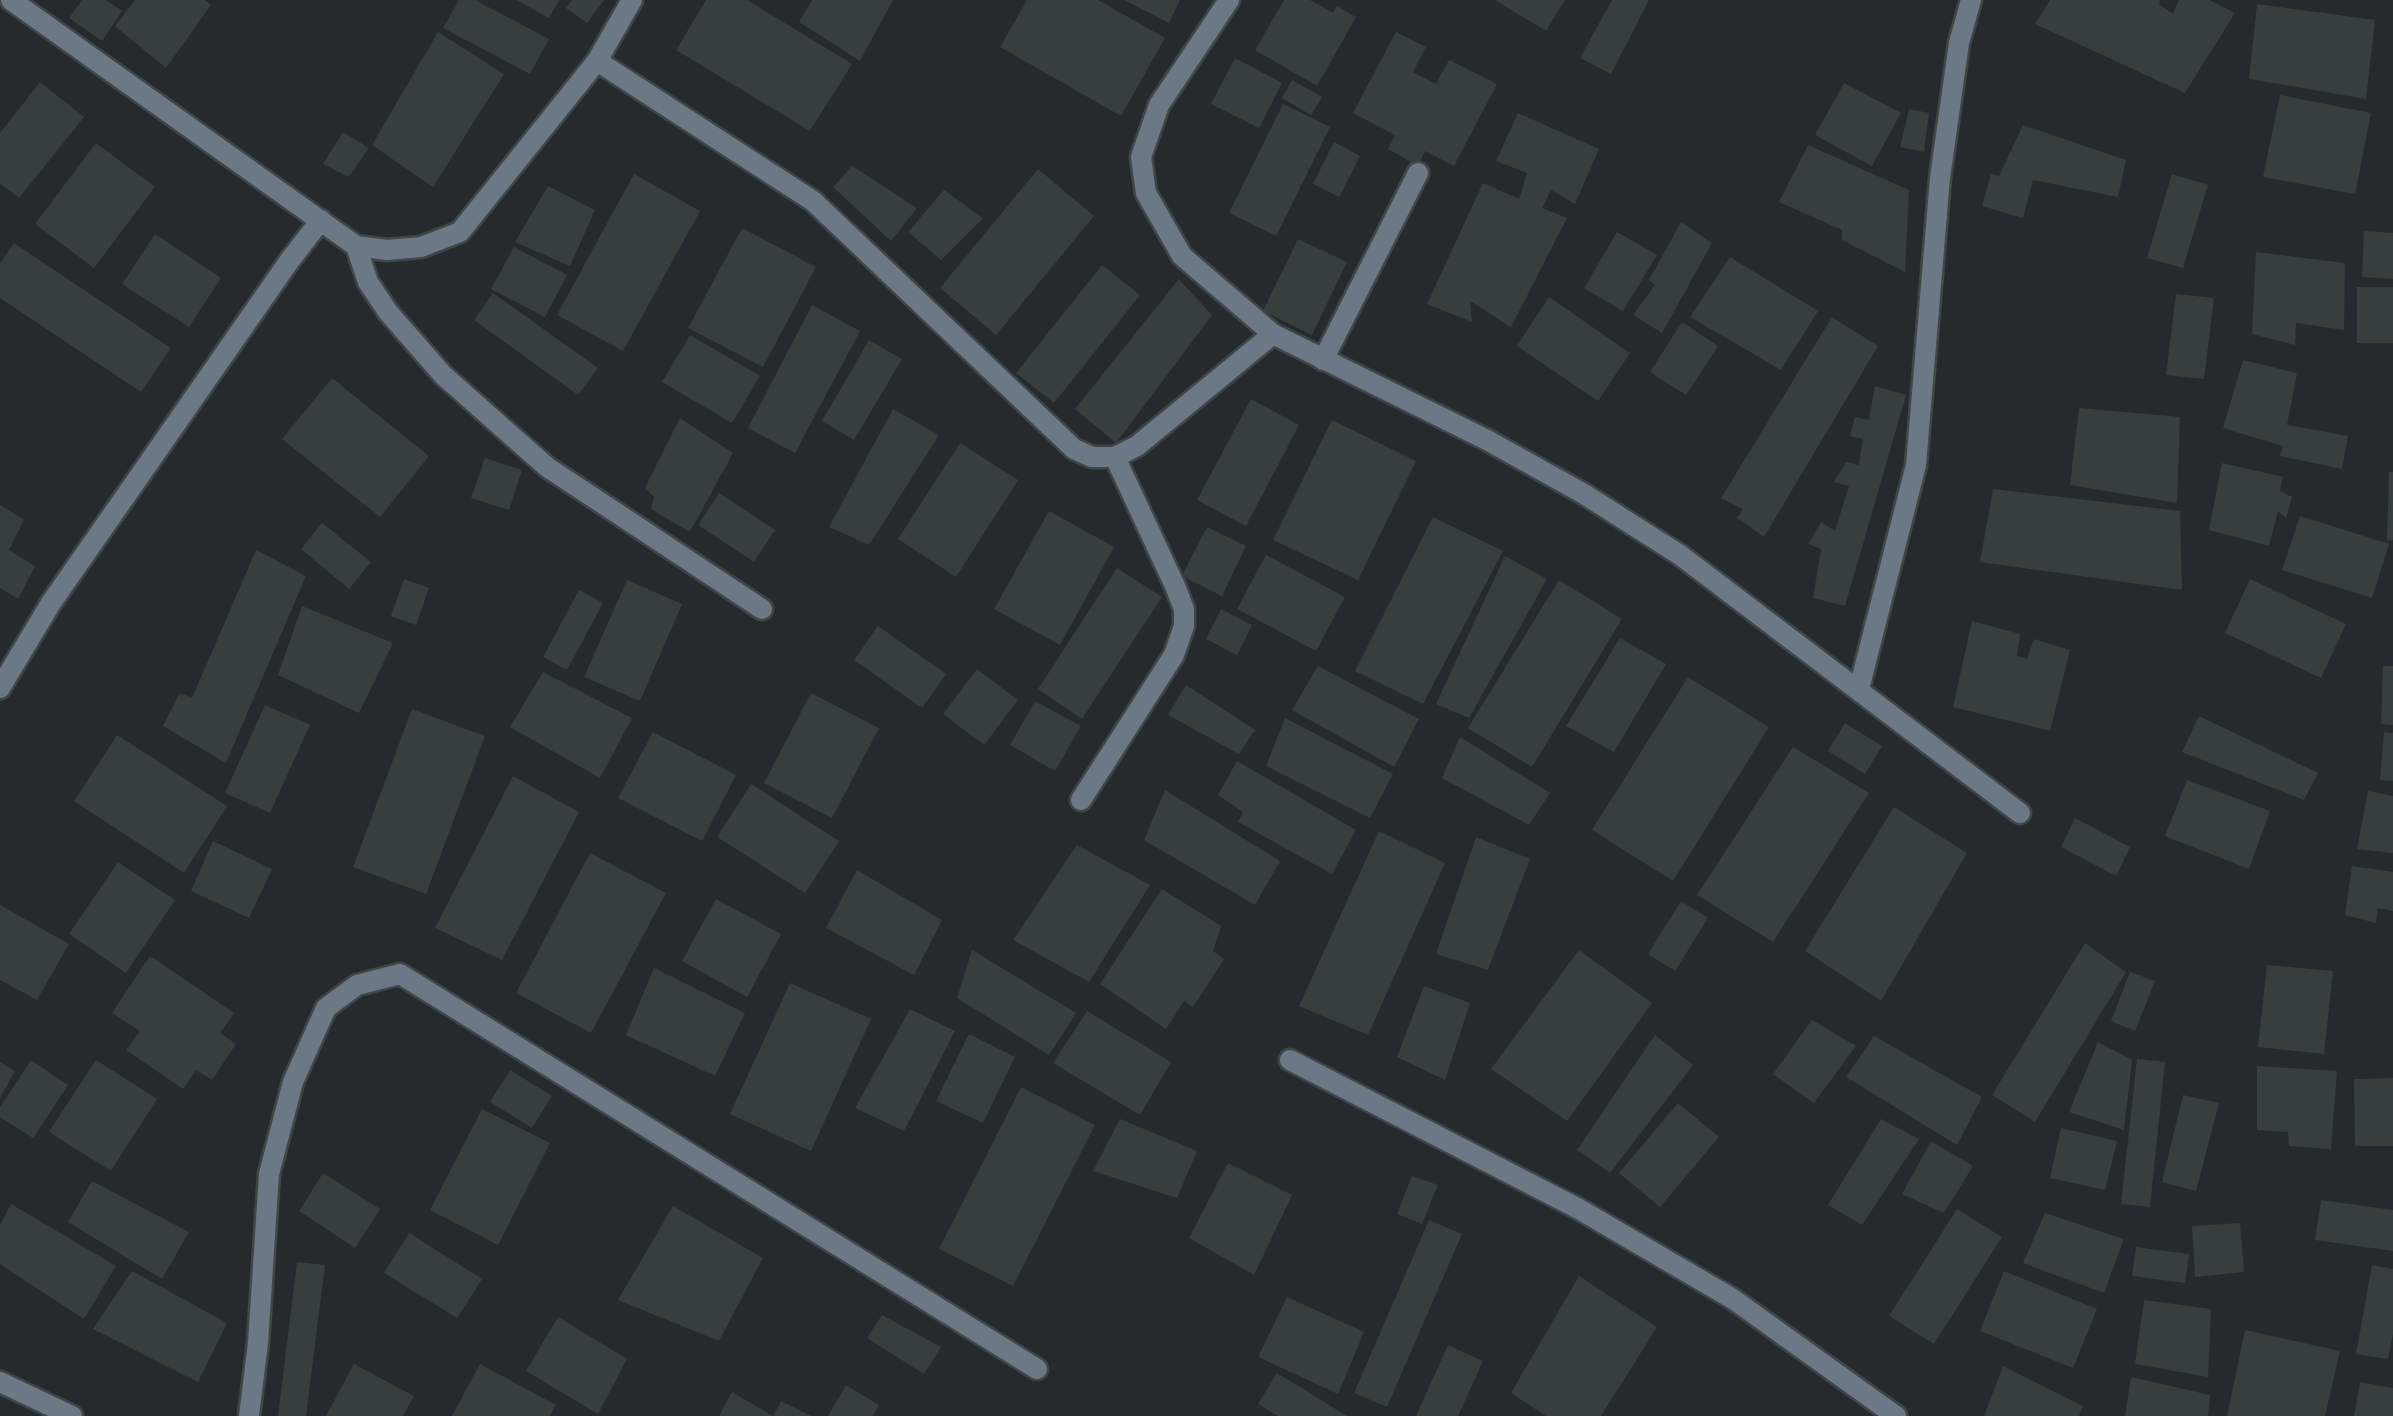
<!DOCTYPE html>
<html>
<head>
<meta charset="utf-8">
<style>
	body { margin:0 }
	canvas { display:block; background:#242a2d }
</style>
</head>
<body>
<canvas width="2393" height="1416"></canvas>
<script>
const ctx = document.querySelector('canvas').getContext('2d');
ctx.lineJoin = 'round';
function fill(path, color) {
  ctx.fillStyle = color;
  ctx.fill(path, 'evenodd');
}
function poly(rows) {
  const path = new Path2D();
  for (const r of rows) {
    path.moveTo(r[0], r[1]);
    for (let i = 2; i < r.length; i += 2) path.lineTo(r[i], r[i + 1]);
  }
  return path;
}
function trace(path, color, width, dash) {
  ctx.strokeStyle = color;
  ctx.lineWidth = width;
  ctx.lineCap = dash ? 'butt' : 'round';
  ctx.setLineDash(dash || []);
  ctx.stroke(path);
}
fill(poly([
	[82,0,106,0,122,11,102,41,69,18],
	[135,0,205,0,211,5,166,68,115,26],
	[459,0,475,0,549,39,530,74,443,28],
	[516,0,559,0,549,18],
	[572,0,604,0,587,23,566,8],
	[706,0,747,0,852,64,810,131,676,50],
	[812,0,893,0,860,61,799,22],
	[1027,0,1098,0,1165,38,1121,116,1000,47],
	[1124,0,1180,0,1169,23],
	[1284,0,1310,0,1333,13,1337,6,1356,17,1317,86,1255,50],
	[1495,0,1565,0,1546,31],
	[1612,0,1649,0,1611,74,1580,58],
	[2050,0,2160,0,2159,4,2173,14,2179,0,2209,0,2235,13,2185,93,2035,24],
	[2257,4,2375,20,2366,99,2249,79],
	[438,32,504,74,433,187,372,145],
	[1396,32,1426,47,1413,72,1436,84,1449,60,1497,84,1454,166,1425,151,1418,166,1388,149,1395,135,1353,113],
	[1235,58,1282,83,1259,128,1211,104],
	[1292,80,1322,97,1311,115,1282,98],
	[40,82,84,117,19,198,0,183,0,133],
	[1844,83,1901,113,1872,166,1815,135],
	[2280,95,2371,113,2355,194,2263,177],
	[1283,104,1330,127,1276,236,1229,213],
	[1909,109,1929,113,1924,152,1900,147],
	[1518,113,1599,149,1575,204,1551,190,1542,208,1567,218,1511,327,1470,301,1472,322,1427,304,1483,183,1519,199,1527,173,1496,161],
	[2023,125,2126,160,2118,197,2033,180,2023,218,1982,206,1991,174,1999,176],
	[343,132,369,148,349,177,323,164],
	[1334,142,1360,156,1339,197,1313,184],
	[96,143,155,187,94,268,35,224],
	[1808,145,1909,190,1905,272,1842,240,1842,230,1779,202],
	[852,166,917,208,891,241,833,187],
	[1038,169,1094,216,996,335,940,288],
	[634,174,700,211,623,351,557,315],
	[2172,174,2208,185,2183,268,2147,258],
	[548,186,595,210,570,266,515,242],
	[944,190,983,218,941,260,908,232],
	[1681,222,1712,243,1662,333,1633,315,1655,285,1649,280],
	[742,228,816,267,763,367,688,328],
	[2364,231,2393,233,2393,279,2362,277],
	[1617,232,1657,255,1623,311,1584,288],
	[155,234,221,278,189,327,122,284],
	[1298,239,1347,262,1312,335,1263,311],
	[14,243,171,348,141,392,0,298,0,263],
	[514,247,567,275,545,317,491,289],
	[2256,252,2345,263,2344,330,2296,323,2295,345,2252,334],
	[1730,257,1818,311,1781,370,1690,317],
	[1102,265,1140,295,1054,403,1016,373],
	[1179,279,1212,315,1116,443,1075,409],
	[2357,287,2393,287,2393,343,2357,343],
	[493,293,598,368,578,395,474,320],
	[2176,294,2214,298,2204,379,2166,375],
	[1549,297,1630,353,1598,401,1517,346],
	[812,305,860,331,795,453,748,428],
	[1832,317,1878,346,1764,537,1737,518,1743,509,1721,498],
	[1682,322,1718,346,1686,395,1650,372],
	[690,335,760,376,732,423,662,382],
	[869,340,902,359,854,440,822,421],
	[2243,360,2297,373,2287,425,2348,436,2342,469,2280,456,2283,446,2223,428],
	[332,378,429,456,380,517,282,439],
	[1875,386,1906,395,1845,606,1813,598,1821,549,1808,544,1821,522,1835,531,1849,486,1834,482,1846,462,1859,465,1863,439,1850,436,1855,417,1869,420],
	[1251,399,1299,425,1246,526,1197,500],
	[2079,408,2180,417,2177,503,2070,485],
	[893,409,939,435,869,545,829,527],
	[680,418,733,453,690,532,651,509,654,497,645,488],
	[1332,420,1416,461,1358,580,1273,540],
	[960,443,1018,480,956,577,898,539],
	[485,458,522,470,509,510,471,498],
	[2222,463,2283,477,2280,491,2292,497,2286,518,2278,511,2269,546,2209,530],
	[2389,472,2393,472,2393,540,2387,540],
	[1993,489,2180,511,2182,590,1980,562],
	[719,493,775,530,754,562,698,525],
	[0,505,24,520,9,550,35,566,18,599,0,588],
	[1049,511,1114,547,1060,645,994,609],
	[2300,516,2389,544,2372,598,2282,570],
	[1433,517,1503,551,1423,704,1355,671],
	[322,523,371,562,349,589,301,549],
	[1207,527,1246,546,1222,596,1182,576],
	[256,550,306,576,226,763,163,726,180,693,192,698],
	[1266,555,1345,597,1316,651,1237,609],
	[1505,556,1547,579,1469,718,1436,704],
	[1117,568,1162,597,1082,719,1038,689],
	[404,579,429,588,416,625,391,616],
	[2250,579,2346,624,2321,678,2225,633],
	[627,580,682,604,640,701,584,677],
	[1559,580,1622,619,1532,767,1468,728],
	[579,590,603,603,567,670,543,657],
	[302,606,393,643,359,713,278,675],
	[1221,609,1252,625,1237,655,1206,639],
	[1972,621,2020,634,2017,656,2027,659,2034,639,2070,650,2050,731,1953,707],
	[878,626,946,674,922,708,854,660],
	[1620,638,1666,664,1614,752,1566,726],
	[1318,666,1419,719,1394,767,1292,710],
	[2383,666,2393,666,2393,725,2381,724],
	[977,669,1018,700,984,745,943,714],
	[543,672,632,718,600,778,510,727],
	[1688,677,1769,727,1673,881,1592,830],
	[1186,685,1255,730,1239,754,1168,715],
	[811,693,879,728,832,818,764,783],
	[1035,701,1081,726,1055,771,1010,745],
	[265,705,310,725,270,813,225,793],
	[412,709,485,736,426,894,353,867],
	[2199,716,2318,773,2304,800,2182,752],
	[1285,718,1393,774,1370,818,1266,766],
	[1845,723,1882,746,1865,774,1828,751],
	[653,732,736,775,702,841,618,798],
	[2384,732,2393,733,2393,781,2380,780],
	[117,735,227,806,184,873,74,801],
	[1460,737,1550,793,1529,825,1442,778],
	[1793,747,1869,793,1773,942,1697,895],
	[1237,761,1356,830,1332,874,1238,822,1243,812,1218,795],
	[513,776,579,812,502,960,435,928],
	[2187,780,2270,811,2249,869,2165,836],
	[751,784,839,841,805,893,717,837],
	[1165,790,1280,861,1255,905,1144,840],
	[2368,791,2393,796,2393,853,2357,849],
	[1894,807,1967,853,1881,1001,1805,951],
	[2075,818,2130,847,2116,876,2061,847],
	[1379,831,1445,863,1368,1035,1299,1006],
	[1476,837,1530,859,1488,970,1436,954],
	[213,841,272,869,249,918,191,891],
	[1077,845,1150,885,1089,982,1013,940],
	[590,853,666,893,591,1033,516,993],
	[118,862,175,900,126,973,69,934],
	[2352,866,2393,872,2393,911,2378,908,2376,923,2345,915],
	[857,870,942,920,914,975,826,928],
	[1162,889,1221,926,1213,951,1224,959,1193,1007,1184,1001,1166,1029,1100,984],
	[716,899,781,934,747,997,682,961],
	[1681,901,1708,918,1675,971,1648,954],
	[0,905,69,944,37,1000,0,980],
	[2085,943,2126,972,2035,1122,1992,1095],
	[972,950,1076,1013,1049,1055,957,998],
	[1579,950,1652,1003,1567,1121,1491,1069],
	[150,956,234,1013,220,1033,236,1044,212,1080,196,1070,183,1089,126,1050,140,1031,112,1013],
	[2267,965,2333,971,2324,1054,2258,1047],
	[654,968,745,1013,715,1076,626,1035],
	[2130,972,2155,981,2135,1031,2111,1021],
	[790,983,871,1019,811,1151,730,1114],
	[1424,986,1470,1003,1445,1080,1397,1057],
	[910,1009,955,1031,904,1131,855,1108],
	[1087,1011,1171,1062,1140,1115,1053,1063],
	[1812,1020,1856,1046,1814,1103,1773,1074],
	[969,1034,1015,1057,983,1123,936,1101],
	[1655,1035,1693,1065,1610,1173,1577,1150],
	[1874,1036,1982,1097,1957,1145,1846,1077],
	[2098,1042,2132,1060,2124,1130,2069,1112],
	[2137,1059,2165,1062,2150,1207,2121,1204],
	[31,1060,68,1085,33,1138,0,1117,0,1107],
	[96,1060,157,1099,111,1171,49,1132],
	[0,1062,15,1071,0,1098],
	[2257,1066,2337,1071,2331,1149,2289,1146,2288,1132,2257,1130],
	[510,1070,552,1096,532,1128,490,1102],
	[2393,1078,2393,1146,2355,1146,2354,1079],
	[1021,1087,1095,1125,1013,1286,939,1249],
	[2183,1095,2219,1103,2196,1191,2162,1182],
	[1678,1103,1719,1137,1660,1207,1619,1173],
	[482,1109,550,1143,498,1245,430,1210],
	[1120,1119,1197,1151,1177,1198,1093,1171],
	[1881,1119,1919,1139,1862,1225,1828,1205],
	[2061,1128,2117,1141,2105,1190,2050,1178],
	[1931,1141,1973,1166,1944,1213,1902,1194],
	[1228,1163,1292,1195,1254,1275,1189,1238],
	[323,1173,380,1209,355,1248,299,1211],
	[1412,1176,1438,1185,1422,1224,1397,1214],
	[92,1181,189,1232,162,1279,68,1222],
	[2321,1200,2393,1210,2393,1251,2315,1240],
	[11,1204,116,1266,84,1319,0,1264,0,1225],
	[673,1206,763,1258,719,1341,618,1300],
	[1957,1209,2002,1237,1934,1344,1889,1316],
	[2045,1213,2124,1239,2104,1293,2023,1263],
	[1429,1220,1462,1234,1387,1407,1354,1393],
	[2240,1223,2244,1272,2195,1277,2192,1226],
	[409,1233,482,1279,457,1318,384,1273],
	[2136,1247,2189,1254,2185,1283,2132,1276],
	[297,1262,325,1265,306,1416,278,1416],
	[2372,1265,2393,1269,2393,1334,2388,1359,2356,1354],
	[132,1271,227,1323,198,1382,93,1329],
	[2004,1271,2097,1309,2073,1368,1980,1331],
	[1579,1276,1657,1327,1601,1416,1546,1416,1511,1393],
	[1287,1297,1364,1332,1338,1394,1258,1357],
	[2144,1300,2211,1309,2208,1377,2135,1364],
	[882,1315,941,1347,924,1374,867,1338],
	[558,1317,627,1359,598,1414,526,1371],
	[2245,1330,2340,1351,2325,1416,2227,1416],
	[1448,1345,1483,1361,1458,1416,1416,1416],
	[354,1364,414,1396,403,1416,326,1416],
	[480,1364,556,1405,550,1416,452,1416],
	[2003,1366,2083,1406,2079,1416,1984,1416],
	[1277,1373,1347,1416,1278,1416,1258,1404],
	[2131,1377,2210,1395,2208,1416,2125,1416],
	[2360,1382,2393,1388,2393,1416,2354,1416],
	[846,1385,879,1405,873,1416,828,1416],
	[732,1392,773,1416,781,1401,811,1416,719,1416]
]), '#363e3e');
const minor = poly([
	[11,0,356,246,387,250,421,247,460,232,597,61,632,0],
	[1229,0,1159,105,1141,157,1146,193,1182,256,1273,334,1487,440,1584,494,1680,555,2020,813],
	[597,61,813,201,1074,449,1092,457,1115,457,1137,446,1273,334],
	[356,246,368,282,388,312,443,375,547,467,762,609],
	[1323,360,1418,173],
	[0,688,51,603,290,260,321,220],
	[1859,689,1916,465,1940,178,1959,43,1971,0],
	[1081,800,1174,655,1184,626,1184,609,1175,586,1115,457],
	[1290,1060,1579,1209,1733,1299,1896,1416],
	[0,1382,72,1416],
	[249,1416,258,1343,269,1174,293,1082,326,1008,357,985,400,974,1037,1369]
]);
trace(minor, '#404548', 25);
trace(minor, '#6c7885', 20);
</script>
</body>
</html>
